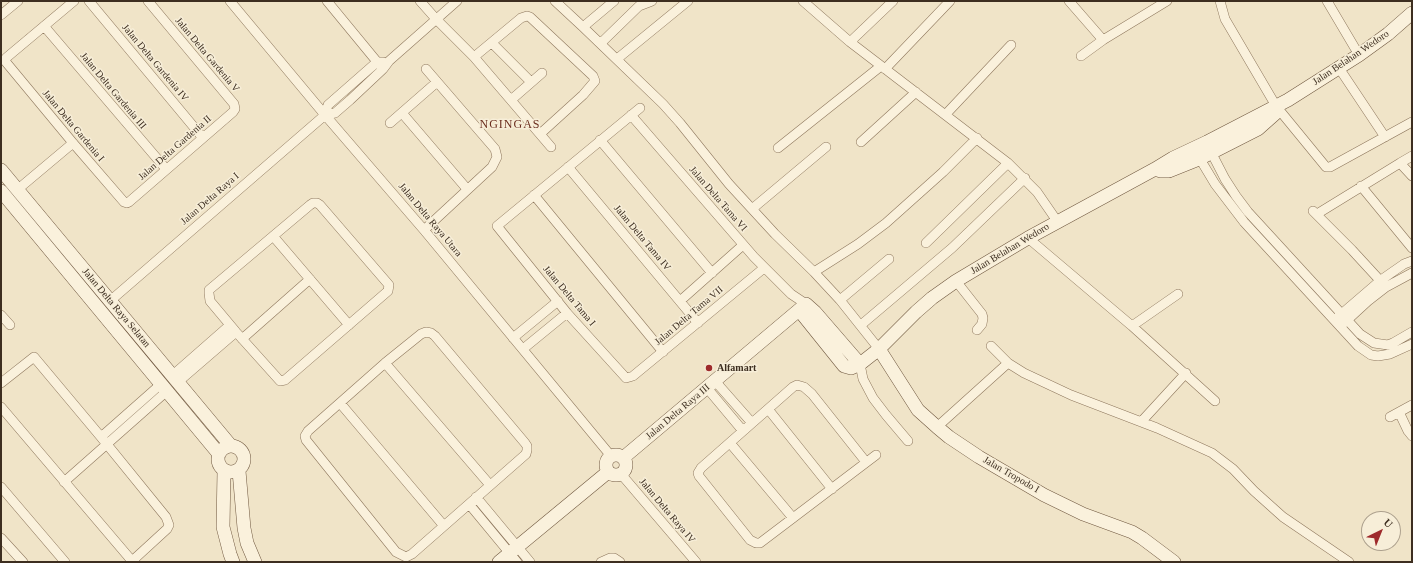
<!DOCTYPE html>
<html>
<head>
<meta charset="utf-8">
<style>
	body { margin:0 }
	#map { position:relative; width:1413px; height:563px; overflow:hidden; background:#f0e4c8; font-family:"Times New Roman",serif }
	canvas { display:block }
	.frame { position:absolute; inset:0; border:2px solid #3d2e20; pointer-events:none }
	.north { position:absolute; left:1361px; top:511px; width:40px; height:40px; box-sizing:border-box; background:#f7eed8; border:1px solid #ada18e; border-radius:50%; rotate:43deg; font-size:11px; font-weight:700; line-height:16px; text-align:center; color:#3d2e20 }
	.north::after { content:''; display:block; margin:auto; width:14px; height:18px; background:#9e2a2b; clip-path:polygon(50% 0,100% 100%,50% 72%,0 100%) }
</style>
</head>
<body>
<div id="map">
<canvas width="1413" height="563"></canvas>
<div class="frame"></div>
<div class="north">U</div>
</div>
<script>
const ctx = document.querySelector('canvas').getContext('2d');
ctx.lineJoin = 'round';
function poly(rows) {
  const path = new Path2D();
  for (const r of rows) {
    if (r.length === 3) {
      path.moveTo(r[0] + r[2], r[1]);
      path.arc(r[0], r[1], r[2], 0, 2 * Math.PI);
      continue;
    }
    path.moveTo(r[0], r[1]);
    for (let i = 2; i < r.length; i += 2) path.lineTo(r[i], r[i + 1]);
  }
  return path;
}
function trace(path, color, width, dash) {
  ctx.strokeStyle = color;
  ctx.lineWidth = width;
  ctx.lineCap = dash ? 'butt' : 'round';
  ctx.setLineDash(dash || []);
  ctx.stroke(path);
}
function label(font, color, halo, rows, align = 'center') {
  ctx.font = font + ' "Times New Roman",serif';
  ctx.lineWidth = 3;
  ctx.setLineDash([]);
  ctx.textBaseline = 'middle';
  ctx.strokeStyle = halo;
  ctx.fillStyle = color;
  for (const [text, x, y, turn = 0] of rows) {
    ctx.save();
    ctx.translate(x, y);
    ctx.rotate((+turn || 0) * Math.PI / 180);
    ctx.textAlign = isNaN(turn) ? turn : align;
    if (halo) ctx.strokeText(text, 0, 0);
    ctx.fillText(text, 0, 0);
    ctx.restore();
  }
}
const street = poly([
	[74,1,6,58,5,61,73,143,124,202,127,203,129,202,203,138,233,112,235,109,234,104,148,1],
	[89,1,203,138],
	[230,1,325,115,424,230,611,456],
	[327,1,383,69],
	[420,1,436,19,474,57,551,147],
	[555,1,583,27,663,104,680,123,729,184,775,234,814,272,840,300,879,349],
	[803,1,850,42,1008,163,1037,192,1057,221],
	[1069,1,1103,40],
	[1220,1,1225,19,1276,106,1326,167,1330,167,1412,122],
	[1327,1,1359,55],
	[1,15,18,1],
	[44,26,166,169],
	[583,27,614,1],
	[850,42,893,1],
	[492,43,531,82],
	[601,43,639,6,652,1],
	[1081,56,1103,40,1167,1],
	[474,57,521,18,527,16,530,17,593,76,595,81,583,95,540,134],
	[617,59,688,1],
	[1339,68,1385,137],
	[885,69,950,1],
	[511,100,542,73],
	[640,108,497,226,567,313,626,378,633,376,764,268],
	[402,113,467,189],
	[946,114,1011,45],
	[325,115,328,105,377,62,383,62],
	[631,115,754,257,791,294,806,304],
	[390,123,437,82],
	[600,140,712,273],
	[861,142,916,92],
	[778,148,881,66],
	[1209,148,1225,179,1236,196,1248,212,1360,334,1374,343,1388,345,1393,343,1412,332],
	[1197,154,1215,184,1244,222,1358,346,1371,355,1378,356,1390,354,1412,344],
	[1400,163,1412,176],
	[568,167,698,323],
	[1361,186,1412,248],
	[17,190,73,143],
	[534,195,663,352],
	[313,203,317,203,320,205,389,285,388,291,285,380,280,381,236,332,210,301,209,293,209,290,310,205,313,203],
	[752,209,826,147],
	[1313,211,1352,250,1386,287],
	[1317,214,1400,163,1412,156],
	[424,230,492,167,497,157,495,149,426,69],
	[273,236,349,325],
	[1028,238,1132,326,1215,401],
	[926,243,1008,163],
	[814,272,858,244,886,223,943,172,977,138],
	[956,281,982,314,983,318,982,324,977,330],
	[840,300,889,259],
	[110,301,325,115,335,113,350,100,383,69,389,61,457,1],
	[680,301,743,245],
	[1,315,10,325],
	[1338,317,1381,280,1404,264,1412,261],
	[1343,324,1368,301,1386,287,1412,273],
	[861,325,952,248,1025,178],
	[1132,326,1178,294],
	[426,332,431,333,435,336,525,443,527,446,527,450,526,454,412,554,406,557,396,552,306,440,305,436,308,431,385,363,421,334,426,332],
	[513,338,558,301],
	[242,339,310,279],
	[991,346,1008,363,1024,373,1071,395,1157,428,1212,453,1233,469,1254,491,1283,517,1349,562],
	[523,349,567,313],
	[385,363,490,485],
	[860,364,863,379,873,398,886,415,908,441],
	[173,375,230,325],
	[715,381,752,423],
	[178,382,236,332],
	[1,383,34,357,101,437,166,517,169,525,167,529,131,562],
	[707,388,743,431],
	[340,403,444,526],
	[1,407,132,561],
	[768,409,832,489],
	[1399,412,1408,431,1412,436],
	[1390,417,1412,405],
	[1141,422,1186,373],
	[937,427,1008,363],
	[101,437,161,384],
	[730,443,793,518],
	[866,462,812,394,804,387,797,385,793,387,701,468,698,473,699,476,750,540,756,543,760,543,793,518,876,455],
	[621,474,696,562],
	[64,482,167,391],
	[1,487,65,562],
	[476,497,530,562],
	[469,504,517,562],
	[1,538,23,562],
	[601,562,610,558,614,558,620,562]
]);
const secondary = poly([
	[1155,169,1161,171,1169,171,1199,159,1258,129,1276,113],
	[1,170,231,446],
	[1,191,219,454],
	[799,310,844,366,851,368,860,364,879,349,916,312,932,298,956,281,1028,238,1155,169,1173,158,1207,142,1288,100,1359,55,1388,34,1412,13],
	[879,349,918,410,937,427,949,437,979,457,1044,495,1083,514,1132,532,1142,538,1174,562],
	[231,459,13],
	[616,465,10],
	[623,458,806,304,815,312,860,364],
	[224,471,223,527,230,554,233,562],
	[239,471,244,528,247,543,255,562],
	[499,562,608,472]
]);
trace(street, '#8d765c', 10);
trace(secondary, '#6f573f', 14);
trace(street, '#faf1dc', 9);
trace(secondary, '#faf1dc', 13);
for (const [x, y, r, color] of [
	[709,368,4,"#9e2a2b"]
]) {
  const dot = new Path2D();
  dot.arc(x, y, r, 0, 2 * Math.PI);
  ctx.fillStyle = color;
  ctx.fill(dot);
  trace(dot, '#f7eed8', 1.5);
}
label('10px', '#3d2e20', '#f7eed8', [
	["Jalan Delta Gardenia V",207,55,50],
	["Jalan Belahan Wedoro",1351,58,-34],
	["Jalan Delta Gardenia IV",155,63,50],
	["Jalan Delta Gardenia III",113,91,50],
	["Jalan Delta Gardenia I",73,126,50],
	["Jalan Delta Gardenia II",175,148,-41],
	["Jalan Delta Raya I",210,199,-41],
	["Jalan Delta Tama VI",718,199,49],
	["Jalan Delta Raya Utara",430,220,50],
	["Jalan Delta Tama IV",642,238,50],
	["Jalan Belahan Wedoro",1010,249,-31],
	["Jalan Delta Tama I",569,296,50],
	["Jalan Delta Raya Selatan",116,308,50],
	["Jalan Delta Tama VII",689,316,-40],
	["Jalan Delta Raya III",678,412,-40],
	["Jalan Tropodo I",1011,475,30],
	["Jalan Delta Raya IV",667,511,50]
]);
label('bold 10px', '#3d2e20', '#f7eed8', [
	["Alfamart",717,368]
], 'left');
ctx.letterSpacing = '1px';
label('12px', '#6b2e1e', '#f7eed8', [
	["NGINGAS",510,125]
]);
ctx.letterSpacing = '0px';
</script>
</body>
</html>
